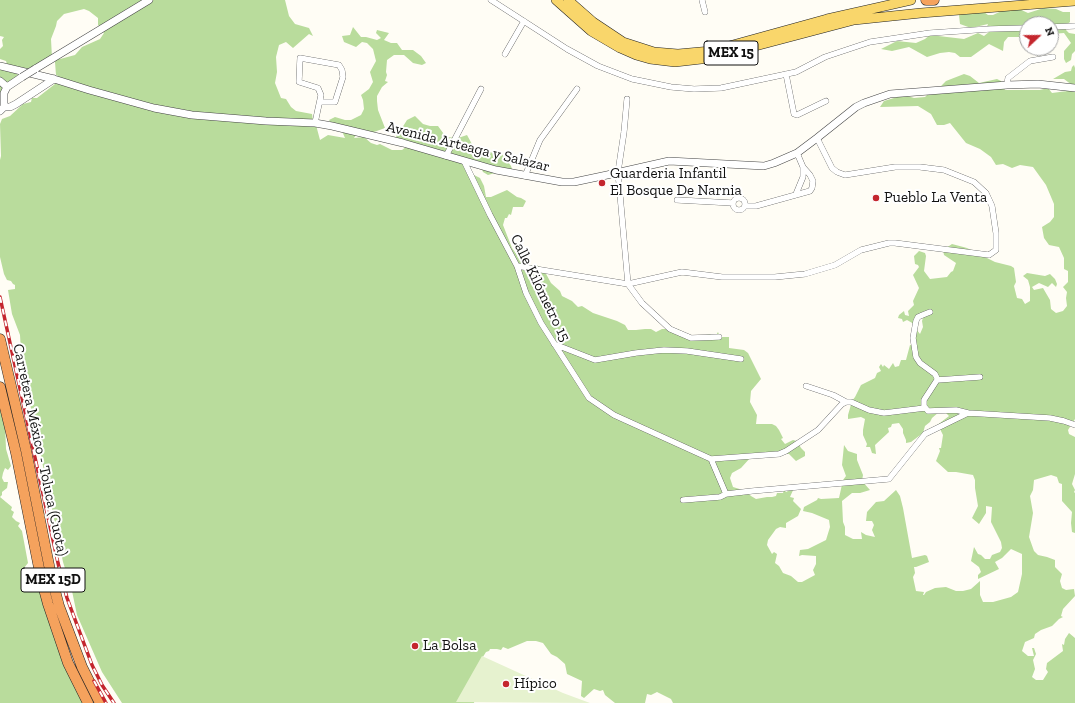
<!DOCTYPE html>
<html>
<head>
<meta charset="utf-8">
<style>
	body { margin:0 }
	#map { position:relative; width:1075px; height:703px; overflow:hidden; background:#fffdf5; font-family:"Zilla Slab",serif }
	canvas { display:block }
	.north { position:absolute; left:1019px; top:16px; width:40px; height:40px; box-sizing:border-box; background:#fff; border:1px solid #a0a0a0; border-radius:50%; rotate:68deg; font-size:11px; font-weight:700; line-height:16px; text-align:center; color:#111 }
	.north::after { content:''; display:block; margin:auto; width:14px; height:18px; background:#c4262e; clip-path:polygon(50% 0,100% 100%,50% 72%,0 100%) }
</style>
</head>
<body>
<div id="map">
<canvas width="1075" height="703"></canvas>
<div class="north">N</div>
</div>
<script>
const ctx = document.querySelector('canvas').getContext('2d');
ctx.lineJoin = 'round';
function fill(path, color) {
  ctx.fillStyle = color;
  ctx.fill(path, 'evenodd');
}
function poly(rows) {
  const path = new Path2D();
  for (const r of rows) {
    if (r.length === 3) {
      path.moveTo(r[0] + r[2], r[1]);
      path.arc(r[0], r[1], r[2], 0, 2 * Math.PI);
      continue;
    }
    path.moveTo(r[0], r[1]);
    for (let i = 2; i < r.length; i += 2) path.lineTo(r[i], r[i + 1]);
  }
  return path;
}
function trace(path, color, width, dash) {
  ctx.strokeStyle = color;
  ctx.lineWidth = width;
  ctx.lineCap = dash ? 'butt' : 'round';
  ctx.setLineDash(dash || []);
  ctx.stroke(path);
}
function label(font, color, halo, rows, align = 'center') {
  ctx.font = font + ' "Zilla Slab",serif';
  ctx.lineWidth = 4;
  ctx.setLineDash([]);
  ctx.textBaseline = 'middle';
  ctx.strokeStyle = halo;
  ctx.fillStyle = color;
  for (const [text, x, y, turn = 0] of rows) {
    ctx.save();
    ctx.translate(x, y);
    ctx.rotate((+turn || 0) * Math.PI / 180);
    ctx.textAlign = isNaN(turn) ? turn : align;
    if (halo) ctx.strokeText(text, 0, 0);
    ctx.fillText(text, 0, 0);
    ctx.restore();
  }
}
fill(poly([
	[0,0,285,0,289,16,295,24,309,28,313,36,309,34,293,48,286,42,279,45,276,57,277,72,275,83,281,98,286,99,291,107,296,111,312,114,313,121,310,127,316,125,320,140,328,135,345,138,341,129,335,129,329,120,335,117,345,120,351,120,361,115,364,109,363,100,361,95,369,89,373,82,370,72,376,61,373,49,367,43,362,42,356,47,344,42,342,36,350,35,353,27,361,37,366,37,377,40,381,38,376,33,377,30,389,33,384,40,391,43,397,43,402,50,413,50,421,56,426,63,422,65,413,63,404,55,394,55,387,60,386,72,387,75,385,81,388,82,382,87,377,96,377,101,378,110,385,128,374,132,361,133,356,135,354,138,364,137,371,143,377,145,380,144,392,150,402,150,406,147,396,139,397,131,399,127,402,128,407,120,415,116,423,124,430,126,438,126,446,137,458,138,467,135,473,146,490,152,502,154,511,166,513,172,502,171,488,175,483,172,480,165,470,165,470,173,480,178,484,186,486,197,491,197,507,190,517,197,521,198,526,201,523,207,513,207,511,215,509,214,507,218,505,218,503,225,512,248,524,265,537,265,545,272,551,283,560,291,562,296,572,301,578,307,582,306,593,313,617,321,625,325,628,330,636,330,645,329,651,329,656,332,662,329,678,329,684,333,697,337,710,334,715,337,718,332,720,337,729,337,729,348,744,350,748,353,761,379,751,391,750,402,757,415,756,424,772,424,776,426,779,430,783,438,781,439,785,444,793,440,797,441,801,448,805,452,805,456,796,461,789,454,776,454,751,457,741,468,732,473,730,478,733,487,746,491,751,496,756,499,767,497,772,497,776,496,777,493,783,493,784,490,786,492,794,488,790,497,794,498,793,501,801,509,798,516,786,523,786,528,780,527,776,529,768,540,767,545,772,554,774,552,777,554,775,563,779,566,783,573,791,576,798,582,802,582,815,575,813,570,816,564,816,556,802,555,799,556,800,550,808,549,826,540,830,527,829,520,812,513,803,511,804,507,817,500,818,498,821,499,839,498,843,480,846,476,842,465,844,445,848,451,857,454,857,460,863,475,862,481,870,490,860,493,852,493,842,501,843,522,845,527,845,535,853,539,862,539,861,532,866,535,875,537,872,530,874,525,872,521,866,521,867,512,876,502,884,501,896,490,900,496,903,508,912,558,925,555,927,556,929,562,916,567,914,567,915,573,913,577,916,591,924,592,923,595,924,595,926,592,935,588,946,587,956,591,963,591,971,589,980,581,980,595,983,602,993,602,1011,597,1018,592,1022,574,1022,554,1011,549,1002,558,995,562,999,569,978,579,978,575,981,572,979,567,971,561,974,547,978,554,981,555,985,559,990,559,992,555,1000,552,1002,548,1001,542,991,522,992,507,986,506,986,513,979,524,972,518,978,506,975,488,975,480,973,475,956,472,948,472,936,461,940,451,939,448,941,448,943,435,940,429,936,426,949,416,946,413,939,412,932,418,930,422,925,426,923,433,911,442,906,443,906,440,903,433,903,429,899,423,892,424,891,427,888,428,889,432,875,445,876,454,872,453,870,447,866,447,867,444,863,435,863,430,865,419,861,417,848,419,848,415,852,401,855,397,861,385,875,378,877,373,881,371,879,367,881,364,883,367,884,365,889,369,893,363,895,367,899,366,901,360,906,360,910,345,916,343,916,329,920,334,923,327,922,321,924,315,914,324,907,320,903,322,902,319,898,318,899,315,904,311,905,315,909,316,908,311,914,305,913,301,919,288,913,275,919,267,918,265,915,264,914,256,919,251,925,253,926,256,924,271,930,279,947,277,951,272,953,271,956,263,944,255,943,250,952,244,967,248,995,262,1011,266,1014,268,1016,282,1014,286,1017,298,1022,299,1025,304,1030,301,1030,287,1028,280,1023,276,1027,273,1045,276,1050,274,1055,279,1057,284,1056,287,1052,283,1048,287,1039,283,1032,287,1034,290,1043,288,1050,300,1051,309,1056,313,1063,311,1067,306,1066,298,1067,292,1063,287,1068,282,1068,271,1064,269,1064,258,1059,247,1049,245,1044,238,1042,227,1050,222,1054,217,1054,204,1046,185,1033,167,1020,165,1012,168,1003,164,996,165,991,157,980,149,966,143,950,123,944,125,937,125,931,114,918,106,880,107,884,101,904,95,914,98,925,97,931,91,939,88,946,81,964,74,970,76,979,83,997,79,1001,81,1005,90,1040,90,1048,88,1052,93,1075,90,1075,419,1068,430,1069,434,1075,437,1075,474,1072,484,1075,490,1074,492,1075,493,1075,533,1072,532,1071,523,1072,512,1062,501,1062,484,1059,483,1057,477,1051,475,1034,480,1033,490,1030,496,1033,513,1029,537,1034,551,1038,555,1047,557,1055,560,1055,567,1062,574,1060,581,1062,588,1066,590,1074,589,1075,596,1063,609,1061,616,1063,617,1059,619,1052,626,1041,630,1035,634,1034,638,1025,642,1022,651,1028,656,1034,656,1032,648,1034,648,1036,654,1033,660,1035,669,1032,677,1036,680,1043,680,1048,672,1046,669,1047,663,1063,651,1062,644,1064,645,1065,639,1069,633,1075,638,1075,703,673,703,671,699,657,692,651,695,647,694,645,703,615,703,605,695,603,690,600,691,594,689,584,698,581,696,582,681,567,674,565,664,557,657,551,654,543,643,536,641,527,641,508,649,503,647,501,650,497,649,490,649,489,651,486,652,481,660,474,703,122,703,102,672,77,615,72,591,63,562,29,399,31,392,25,369,26,364,21,351,20,335,12,314,8,290,15,289,15,285,13,284,11,281,7,280,4,274,0,257,0,160,1,156,0,124,2,119,10,116,23,104,31,102,32,98,37,98,55,84,58,76,56,75,55,62,56,58,60,59,75,55,82,47,100,39,104,33,99,29,100,27,98,25,98,18,89,11,84,9,64,14,57,21,56,26,51,39,52,58,20,72,17,75,17,83,8,86,3,98,0,96,0,70,8,67,6,61,0,59,0,49,3,46,2,40,4,37,0,36],
	[1010,7,1017,8,1028,13,1044,8,1056,9,1063,12,1070,12,1070,22,1066,25,1066,30,1069,33,1075,34,1075,51,1072,54,1071,60,1066,63,1064,59,1064,51,1071,43,1064,33,1051,34,1051,24,1027,24,1027,43,1021,37,1008,37,1004,42,1003,51,989,44,971,57,960,57,955,53,949,52,940,53,927,57,909,47,892,51,881,49,897,41,916,43,925,39,930,35,964,39,978,33,984,36,989,32,986,29,988,24,971,28,960,24,959,15,973,9,980,9,988,15,993,15],
	[1074,65,1075,68,1075,85,1072,85,1064,79,1053,79,1065,72,1071,71,1072,67],
	[0,409,5,424,6,449,11,466,8,470,5,468,3,473,2,478,4,482,8,482,7,488,2,492,2,495,0,497],
	[0,497,12,507,11,510,14,512,12,517,16,521,20,523,18,526,22,531,28,563,24,568,24,573,38,583,45,610,49,618,52,632,60,647,84,703,0,703]
]), '#b9dc9c');
fill(poly([
	[482,656,563,693,590,703,456,702]
]), '#e6f2cf');
const minor = poly([
	[491,0,567,49,598,66,632,79,671,87,694,89,721,88,796,72,825,57,870,42,930,33,990,29,1027,28],
	[702,0,705,12],
	[1051,27,1075,26],
	[505,54,524,21],
	[786,74,794,114,797,115,826,101],
	[1007,85,1008,78,1030,61,1053,57],
	[627,99,624,132,618,172,628,284,642,303,670,329,691,338,719,337],
	[315,123,321,95,318,88,299,82,300,58,339,65,342,70,343,77,335,102,320,102],
	[446,156,481,89],
	[464,161,490,215,517,266,526,293,541,323,589,398,614,415,711,459,726,494],
	[525,176,540,140,577,89],
	[796,194,803,177,803,167],
	[739,204,6],
	[677,200,733,203],
	[745,206,756,206,810,191,812,188,813,181,810,175,803,167,797,153],
	[517,266,628,284,682,272,722,277,775,277,805,274,835,265,861,250,889,243,895,243,989,255,996,250,996,233,992,206,986,193,974,182,944,170,920,167,895,167,845,175,837,172,832,168,817,138],
	[930,312,925,314,918,317,916,321,913,338,916,357,920,363,935,374,937,378,937,380,924,400,924,406,928,411,956,410,968,413],
	[554,344,595,360,636,353,664,350,687,351,741,359],
	[937,380,980,377],
	[806,386,833,395,846,402],
	[711,459,779,454,786,451,818,430,842,404,846,402,851,402,869,410,884,413,925,408],
	[683,500,720,497,726,494,752,491,889,479,925,434,968,413,1050,418,1064,421,1075,425]
]);
const tertiary = poly([
	[0,66,54,79,89,90,154,108,192,115,266,121,315,123,332,126,403,143,496,170,562,182,574,182,607,175,669,161,764,166,774,163,797,153,817,138,856,107,864,103,890,94,1007,85,1038,84,1075,88],
	[35,69,149,0],
	[0,81,7,87],
	[4,107,10,107,16,104,54,79],
	[0,111,4,107,4,93,7,87,22,77]
]);
const primary = poly([
	[556,0,591,31,620,48,636,55,650,59,675,62,710,58,854,20,921,13,1075,1],
	[568,0,593,22,623,42,654,52,678,54,711,51,827,19,911,0]
]);
const motorway = poly([
	[926,0,934,0],
	[0,339,26,450,51,575,59,606,82,667,100,703],
	[0,387,16,453,41,578,48,604,68,663,88,703]
]);
trace(minor, '#444', 6);
trace(tertiary, '#444', 8);
trace(primary, '#222', 10);
trace(motorway, '#222', 11);
trace(minor, '#fff', 5.5);
trace(tertiary, '#fff', 7);
trace(primary, '#f9d66b', 9);
trace(motorway, '#f5a25d', 10);
const rail = poly([
	[0,297,58,563,67,598,92,665,102,685,114,703],
	[94,681,106,703]
]);
trace(rail, '#c4262e', 3.5);
trace(rail, '#fff', 2, [6]);
const tertiaryBridge = poly([
	[22,77,35,69]
]);
trace(tertiaryBridge, '#444', 8, []);
trace(tertiaryBridge, '#fff', 7);
for (const [x, y, r, color] of [
	[602,183,4,"#c4262e"],
	[876,198,4,"#c4262e"],
	[415,646,4,"#c4262e"],
	[506,684,4,"#c4262e"]
]) {
  const dot = new Path2D();
  dot.arc(x, y, r, 0, 2 * Math.PI);
  ctx.fillStyle = color;
  ctx.fill(dot);
  trace(dot, '#fff', 1.5);
}
for (const [x, y, w] of [
	[731,53,54],
	[53,580,64]
]) {
  const box = new Path2D();
  box.roundRect(x - w / 2, y - 12, w, 24, 3);
  ctx.fillStyle = '#fff';
  ctx.fill(box);
  trace(box, '#111', 1);
}
label('bold 14px', '#111', null, [
	["MEX 15",731,53],
	["MEX 15D",53,580]
]);
label('15px', '#111', '#fff', [
	["Avenida Arteaga y Salazar",468,147,14],
	["Calle Kilómetro 15",540,288,64],
	["Carretera México - Toluca (Cuota)",40,450,78]
]);
label('15px', '#111', '#fff', [
	["Guarderia Infantil",610,174],
	["El Bosque De Narnia",610,191],
	["Pueblo La Venta",884,198],
	["La Bolsa",423,646],
	["Hípico",514,684]
], 'left');
</script>
</body>
</html>
